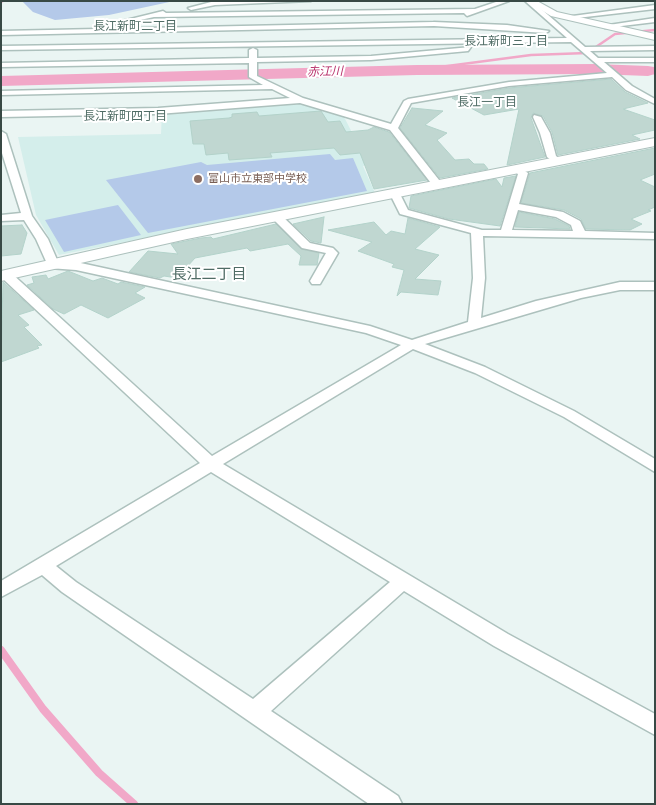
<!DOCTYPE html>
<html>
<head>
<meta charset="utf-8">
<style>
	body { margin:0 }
	#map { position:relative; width:656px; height:805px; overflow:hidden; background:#eaf5f3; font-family:Helvetica,sans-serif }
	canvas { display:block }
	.frame { position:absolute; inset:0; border:2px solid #384945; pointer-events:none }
</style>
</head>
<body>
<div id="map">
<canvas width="656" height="805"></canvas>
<div class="frame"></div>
</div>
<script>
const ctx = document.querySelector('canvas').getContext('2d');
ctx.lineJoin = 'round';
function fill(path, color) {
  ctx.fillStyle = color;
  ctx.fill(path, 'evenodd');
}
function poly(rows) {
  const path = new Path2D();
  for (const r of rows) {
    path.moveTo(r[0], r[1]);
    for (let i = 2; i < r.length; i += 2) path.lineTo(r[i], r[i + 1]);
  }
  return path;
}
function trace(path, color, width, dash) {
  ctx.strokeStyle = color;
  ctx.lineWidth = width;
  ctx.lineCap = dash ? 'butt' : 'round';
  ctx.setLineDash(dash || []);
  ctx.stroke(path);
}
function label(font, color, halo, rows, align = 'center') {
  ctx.font = font + ' Helvetica,"Noto Sans JP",sans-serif';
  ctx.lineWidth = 4;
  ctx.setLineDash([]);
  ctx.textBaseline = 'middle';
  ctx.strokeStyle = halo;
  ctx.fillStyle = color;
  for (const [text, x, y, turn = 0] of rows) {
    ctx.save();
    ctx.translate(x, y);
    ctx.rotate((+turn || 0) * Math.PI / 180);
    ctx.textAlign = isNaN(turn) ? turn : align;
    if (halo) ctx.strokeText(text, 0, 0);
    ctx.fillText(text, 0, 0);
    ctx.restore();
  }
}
fill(poly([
	[306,102,343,115,362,152,366,165,363,166,375,193,59,255,36,215,18,137,161,134,162,112]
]), '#d4eeeb');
fill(poly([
	[22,1,174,1,109,15,55,20,33,12],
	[330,154,335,160,353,158,367,191,148,233,106,180,201,162,207,165],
	[118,205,141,235,64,252,45,220]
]), '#b4c9e9');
trace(poly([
	[1,2,3,1],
	[417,70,531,55,587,53,615,34,655,30]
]), '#f1a8c8', 2.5);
trace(poly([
	[417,70,421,70],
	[648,71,655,73]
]), '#f1a8c8', 3);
trace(poly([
	[1,650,43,709,99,773,134,804]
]), '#f1a8c8', 8);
fill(poly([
	[596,64,648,66,654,67,655,74,648,76,596,74,417,75,1,86,1,76,417,65,596,64]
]), '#f1a8c8');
const building = poly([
	[611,79,625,92,648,103,623,109,655,120,655,130,632,135,640,139,558,155,552,132,543,116,533,113,531,118,545,157,507,165,519,109,484,115,452,98,509,88,611,79],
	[412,108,443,111,425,125,447,133,437,140,455,160,469,159,474,164,484,164,488,169,440,178,400,128,412,108],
	[321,111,328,122,340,121,346,132,368,130,374,127,389,132,427,180,374,189,360,153,340,155,334,148,270,153,272,157,229,160,228,153,206,155,204,144,193,144,190,121,229,118,232,117,232,114,257,112,259,116,321,111],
	[655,148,655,174,640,180,655,187,655,207,648,210,651,211,631,219,642,224,630,230,586,229,581,219,564,210,521,203,530,173,655,148],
	[516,176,500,226,449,219,409,208,411,196,496,179,502,187,504,178,516,176],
	[519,212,555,219,569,226,570,229,515,227,519,212],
	[324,217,321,243,311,241,293,224,324,217],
	[408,218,440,227,415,249,439,255,415,279,441,281,438,295,401,292,397,296,404,270,392,267,394,264,358,251,372,242,328,230,374,222,386,235,391,231,405,234,408,218],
	[276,224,301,249,319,253,317,265,299,265,301,256,288,244,250,251,247,248,195,258,177,278,164,276,160,278,129,272,148,251,178,254,171,244,201,238,211,237,213,239,276,224],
	[22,225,27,233,21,254,1,256,1,226,22,225],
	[68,271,93,281,102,278,118,284,121,282,145,287,135,293,145,298,108,318,81,305,64,314,53,309,27,285,34,283,32,277,46,275,48,279,68,271],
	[3,282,34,310,18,315,29,325,24,327,42,345,37,346,39,348,1,362,3,282]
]);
fill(building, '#c0d7d1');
trace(building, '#b3d2ca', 1);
const minor = poly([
	[215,1,311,1,215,5,191,10,188,8,215,1],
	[499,1,509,1,467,16,464,13,154,17,117,25,114,23,163,11,166,13,475,9,499,1],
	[525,1,532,1,585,47,655,46,655,50,590,51,598,58,655,58,655,62,604,62,632,86,655,99,655,104,626,90,612,77,509,86,411,103,398,128,443,185,438,188,434,187,390,130,300,103,158,114,1,117,1,111,158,108,290,98,272,89,1,95,1,91,263,85,249,77,249,63,1,67,1,63,249,58,249,50,253,48,257,50,257,58,371,56,471,47,468,51,371,60,257,62,257,76,303,98,391,124,404,101,408,99,509,82,607,73,571,42,1,50,1,46,567,38,525,1],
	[655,5,655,9,568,19,565,17,655,5],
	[655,18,655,22,605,28,602,26,655,18],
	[434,22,507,25,549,31,546,33,434,26,1,35,1,31,434,22],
	[534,115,541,117,550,133,556,156,563,161,561,163,555,163,547,157,540,133,533,117,534,115],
	[1,131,6,134,32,216,48,239,58,262,76,262,370,326,412,340,468,322,473,278,471,233,400,214,390,194,391,192,399,192,408,210,482,230,501,230,518,174,511,169,516,166,528,173,519,204,563,212,580,221,585,231,655,233,655,239,483,236,485,278,481,318,536,301,620,282,655,282,655,290,620,290,581,298,425,344,485,367,574,411,655,459,655,472,564,417,475,373,413,349,223,464,508,634,655,714,655,735,494,646,404,591,271,711,398,796,402,804,369,804,62,592,42,575,1,597,1,581,200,463,2,278,2,272,10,272,212,456,401,345,366,333,76,270,49,268,36,239,24,220,1,221,1,215,21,213,1,150,1,131],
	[518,210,556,217,571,225,573,231,512,230,518,210],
	[211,472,390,582,253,699,76,582,56,566,211,472],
	[277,214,281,215,310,243,333,248,338,253,320,284,312,284,310,281,326,253,302,248,273,219,273,215,277,214]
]);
const tertiary = poly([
	[527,1,537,1,557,12,655,34,655,40,551,16,527,1],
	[655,138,655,146,187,239,1,281,1,271,187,229,655,138]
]);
trace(minor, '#adc1bd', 3);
trace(tertiary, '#adc1bd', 2);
fill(minor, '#fff');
fill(tertiary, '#fff');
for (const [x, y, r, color] of [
	[198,179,5,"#8d6e63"]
]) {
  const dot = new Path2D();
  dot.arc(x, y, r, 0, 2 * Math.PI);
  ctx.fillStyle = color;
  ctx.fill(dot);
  trace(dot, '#fff', 2);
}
label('11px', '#785e54', '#fff', [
	["富山市立東部中学校",208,179]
], 'left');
label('12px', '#4f6c65', '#fff', [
	["長江新町二丁目",135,27],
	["長江新町三丁目",506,42],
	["長江一丁目",487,103],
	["長江新町四丁目",125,117]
]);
label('italic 12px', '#b7306a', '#fff', [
	["赤江川",325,72,-1]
]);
label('15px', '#4f6c65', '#fff', [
	["長江二丁目",209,275]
]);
</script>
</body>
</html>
